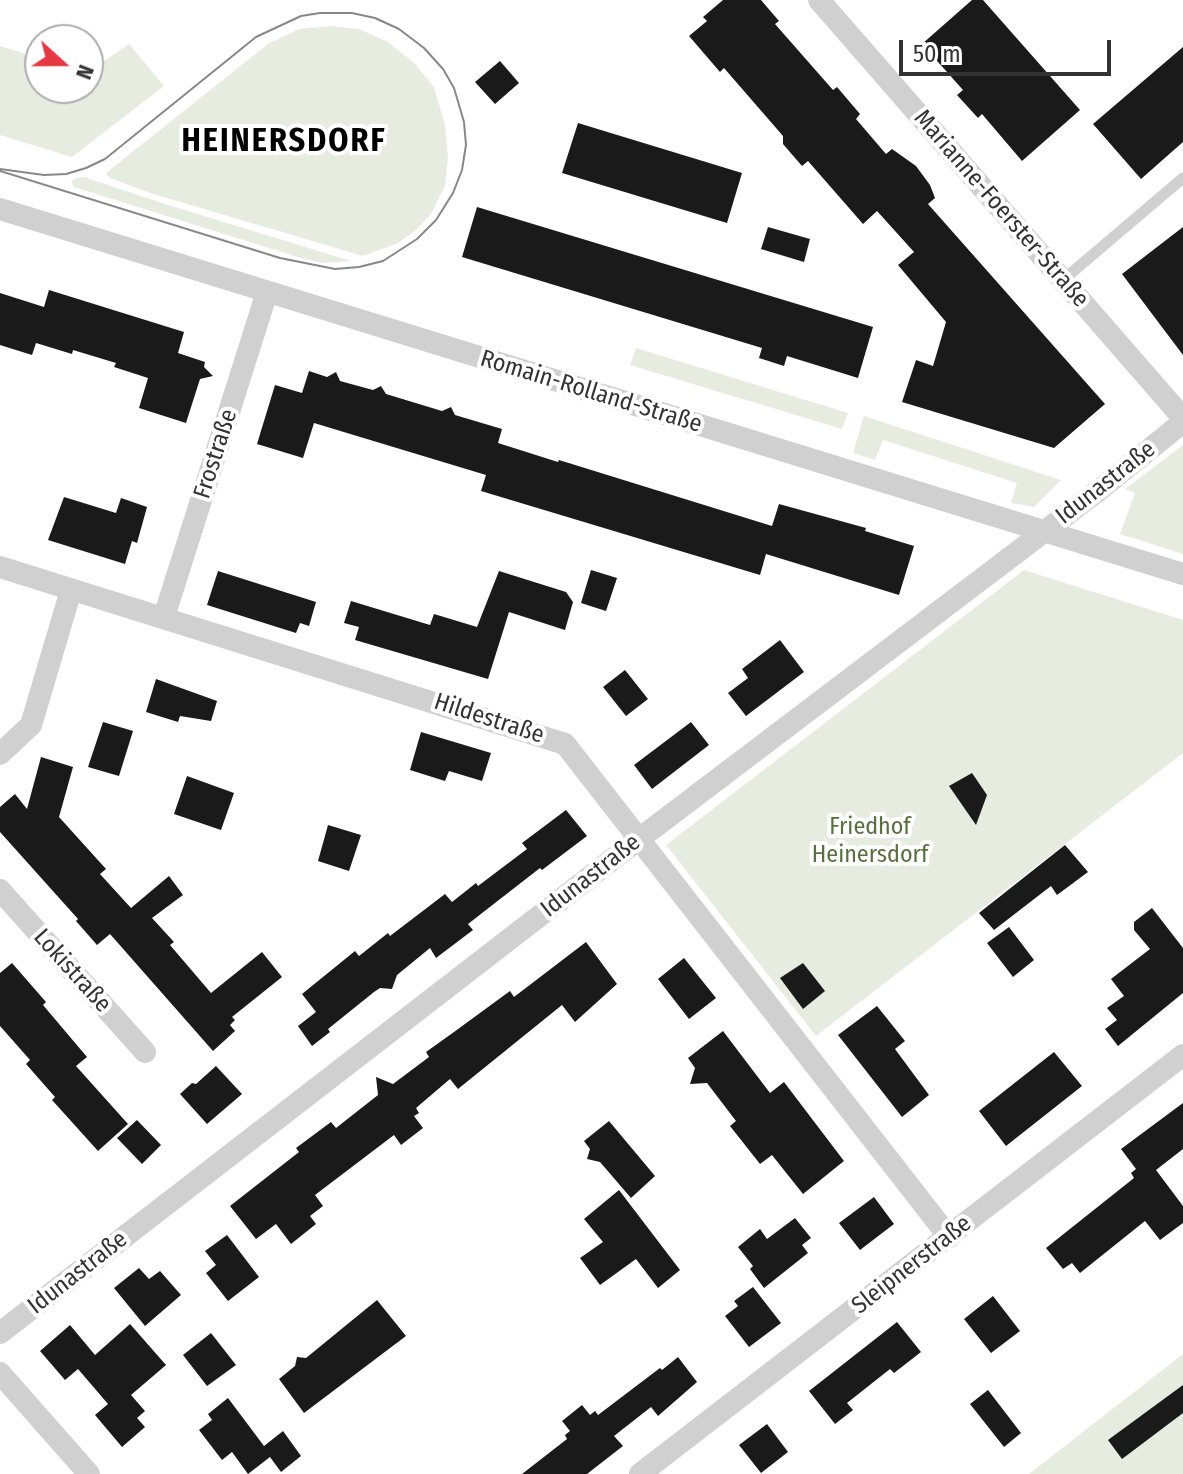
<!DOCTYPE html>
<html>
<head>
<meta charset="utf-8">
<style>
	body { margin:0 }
	#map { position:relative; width:1183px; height:1474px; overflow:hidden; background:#fff; font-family:"Fira Sans Condensed",sans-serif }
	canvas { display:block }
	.north { position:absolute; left:24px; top:24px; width:80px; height:80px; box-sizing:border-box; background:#fff; border:2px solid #adadad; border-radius:50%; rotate:111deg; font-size:22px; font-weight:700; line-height:32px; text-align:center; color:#333 }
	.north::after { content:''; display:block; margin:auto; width:28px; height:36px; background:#e63946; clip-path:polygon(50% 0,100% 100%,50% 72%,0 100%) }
	.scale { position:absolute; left:899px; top:40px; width:212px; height:36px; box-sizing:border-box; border:4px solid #333; border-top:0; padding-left:10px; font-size:24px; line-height:28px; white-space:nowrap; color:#333; -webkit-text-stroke:6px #fff; paint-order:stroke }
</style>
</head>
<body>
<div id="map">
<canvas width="1183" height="1474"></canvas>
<div class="north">N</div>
<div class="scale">50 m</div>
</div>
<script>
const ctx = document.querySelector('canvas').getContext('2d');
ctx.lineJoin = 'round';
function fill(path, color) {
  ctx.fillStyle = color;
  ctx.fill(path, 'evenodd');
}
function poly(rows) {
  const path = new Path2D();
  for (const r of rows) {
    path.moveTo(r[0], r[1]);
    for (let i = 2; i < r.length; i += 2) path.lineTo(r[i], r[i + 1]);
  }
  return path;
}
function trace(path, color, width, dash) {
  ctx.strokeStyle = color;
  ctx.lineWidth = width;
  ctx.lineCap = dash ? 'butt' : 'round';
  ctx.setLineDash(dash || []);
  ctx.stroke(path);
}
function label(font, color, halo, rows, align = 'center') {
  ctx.font = font + ' "Fira Sans Condensed",sans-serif';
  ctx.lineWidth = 8;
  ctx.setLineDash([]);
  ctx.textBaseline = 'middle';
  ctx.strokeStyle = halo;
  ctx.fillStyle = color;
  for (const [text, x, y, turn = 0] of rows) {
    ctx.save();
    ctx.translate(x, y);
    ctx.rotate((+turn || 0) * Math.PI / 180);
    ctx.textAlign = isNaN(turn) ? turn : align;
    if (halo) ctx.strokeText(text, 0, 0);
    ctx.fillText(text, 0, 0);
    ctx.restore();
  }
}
fill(poly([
	[330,26,359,29,388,42,414,63,434,87,445,125,448,158,445,186,431,214,415,231,398,243,363,256,150,193,110,178,106,173,268,44,299,29],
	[129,44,164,86,72,157,0,135,0,46,40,58,40,88,88,88,88,72],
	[84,177,165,204,351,261,323,263,301,258,74,187,71,182,76,178],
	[636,348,848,413,842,429,630,365],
	[864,416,1061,480,1034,507,1011,503,1017,483,883,440,875,460,853,453],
	[1183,445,1183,554,1120,534,1135,493,1125,489],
	[1024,570,1183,620,1183,753,816,1036,666,845],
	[1183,1354,1183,1474,1029,1474]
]), '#e6ecdf');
fill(poly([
	[723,0,761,0,779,21,775,24,833,90,837,87,860,114,856,119,886,154,892,149,916,166,930,185,935,198,928,204,1105,404,1054,448,902,402,916,360,933,366,946,322,898,265,914,252,877,211,863,224,808,161,802,166,783,144,783,136,724,68,720,72,689,36,707,21,703,17],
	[972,0,983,0,1080,110,1022,161,982,114,978,118,957,95,963,90,922,44],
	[1183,47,1183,142,1141,179,1093,124],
	[500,61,519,83,495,104,475,82],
	[578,123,742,173,727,223,562,173],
	[477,207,873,327,858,378,787,356,784,366,759,358,762,348,462,257],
	[768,227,810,239,804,262,761,249],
	[1183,227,1183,355,1122,274],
	[49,290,184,332,178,353,205,362,204,367,213,376,200,379,186,423,139,408,148,378,114,367,116,363,73,350,72,354,36,343,32,355,0,345,0,293,44,307],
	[309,371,327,377,336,372,340,381,373,390,381,386,386,394,442,411,451,407,455,415,502,429,498,443,558,462,559,460,772,526,779,504,866,528,865,531,914,546,899,595,766,554,760,575,481,491,486,475,314,423,303,458,257,444,275,385,302,393],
	[64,497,116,513,121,498,147,507,137,543,132,541,125,564,48,540],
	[591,570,617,578,606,611,581,603],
	[218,571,316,602,309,626,300,623,296,633,207,605],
	[499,571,566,592,573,602,565,630,509,612,488,679,355,640,359,627,344,623,351,601,430,625,434,614,477,627],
	[780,640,804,672,746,716,728,693,748,678,742,669],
	[625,670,648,699,626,716,603,687],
	[156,679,217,701,211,721,180,716,178,722,146,712],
	[103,722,133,731,119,776,88,767],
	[691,722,709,745,652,789,634,765],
	[421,732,491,753,482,781,449,771,445,781,410,770],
	[41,757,73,767,59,817,106,869,100,874,131,908,169,876,183,895,152,918,174,942,170,945,211,993,262,952,282,977,232,1017,235,1020,230,1025,235,1031,213,1051,110,934,97,945,76,921,78,919,0,832,0,807,15,794,27,809],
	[972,773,987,795,976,825,949,786],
	[187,776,234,793,221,830,174,814],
	[566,810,587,836,542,870,540,868,468,924,473,930,436,958,430,948,397,975,392,989,380,988,374,992,328,1029,330,1032,312,1046,298,1026,316,1012,302,994,355,951,359,956,388,933,390,936,445,894,452,902,476,883,478,886,527,849,522,843],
	[328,825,361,835,349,871,318,861],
	[1065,845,1088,872,1057,895,1051,886,994,930,979,913],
	[1152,908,1183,948,1183,993,1118,1046,1105,1029,1117,1020,1107,1008,1124,996,1111,979,1150,949,1134,930,1134,922],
	[1009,927,1034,960,1013,977,987,943],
	[586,942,617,984,575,1022,562,1005,458,1089,450,1079,416,1108,419,1113,414,1116,423,1128,401,1145,394,1135,315,1195,323,1206,310,1216,316,1224,291,1244,276,1224,256,1239,230,1206,299,1152,296,1148,331,1122,336,1128,378,1095,376,1077,393,1084,429,1057,426,1052,454,1032,510,991,514,997],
	[684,958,716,998,689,1019,658,979],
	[12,963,46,1002,43,1005,87,1057,76,1066,128,1124,98,1151,52,1100,55,1097,26,1064,30,1060,0,1026,0,973],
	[803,963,825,991,803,1009,780,978],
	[877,1006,905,1041,895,1049,929,1095,902,1117,838,1035],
	[723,1031,770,1093,784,1082,844,1161,803,1194,772,1155,760,1164,730,1126,736,1121,707,1083,690,1084,695,1068,688,1058],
	[1054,1052,1082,1086,1006,1146,979,1111],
	[216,1066,242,1094,207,1124,180,1094,192,1083,196,1084],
	[1183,1103,1183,1149,1156,1170,1183,1206,1183,1223,1160,1240,1145,1221,1080,1273,1072,1263,1063,1269,1046,1248,1134,1178,1131,1173,1136,1169,1121,1149],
	[137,1120,161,1145,142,1164,117,1138],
	[609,1121,655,1176,631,1198,600,1162,587,1159,590,1149,584,1141],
	[619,1190,680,1270,658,1288,636,1259,600,1285,580,1258,603,1242,584,1219],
	[874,1197,894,1224,860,1250,839,1223],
	[795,1218,811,1238,802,1245,808,1253,764,1288,750,1269,753,1266,738,1247,760,1229,767,1239],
	[227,1235,259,1277,228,1301,206,1273,216,1265,205,1251],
	[139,1268,149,1279,160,1271,181,1295,145,1326,114,1288],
	[753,1287,781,1323,749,1347,725,1316,738,1306,734,1301],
	[993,1296,1020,1331,991,1353,964,1319],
	[377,1300,406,1336,304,1413,279,1379,295,1366,297,1357,306,1358],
	[897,1322,921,1352,894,1373,890,1369,847,1403,853,1410,835,1424,809,1391],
	[130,1324,166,1365,131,1395,145,1411,137,1418,145,1427,122,1447,95,1415,108,1404,78,1369,65,1380,40,1351,70,1325,95,1355],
	[211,1333,236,1365,207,1386,183,1355],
	[678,1357,697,1382,658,1416,651,1407,614,1436,623,1446,587,1474,522,1474,567,1439,565,1435,570,1431,562,1421,582,1405,590,1415,595,1411,598,1415,660,1368,662,1370],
	[1183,1385,1183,1413,1122,1459,1108,1440],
	[988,1390,1021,1433,1004,1447,970,1404],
	[228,1398,264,1446,283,1431,301,1456,281,1472,270,1457,248,1474,232,1452,222,1460,199,1430,212,1420,208,1414],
	[767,1424,788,1452,761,1473,739,1445]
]), '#1a1a1a');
trace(poly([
	[1063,280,1183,178]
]), '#d0d0d0', 11);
trace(poly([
	[819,0,1183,418],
	[0,209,1183,574],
	[0,567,565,744,949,1237],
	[164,617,267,292],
	[0,754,31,725,71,590],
	[0,890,145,1052],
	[0,1333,639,839,1103,487,1183,422],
	[0,1373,89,1474],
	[640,1474,1183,1055]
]), '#d0d0d0', 22);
trace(poly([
	[0,169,44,175,66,174,86,168,105,159,256,37,301,16,320,13,352,13,375,18,399,29,424,48,443,69,454,88,464,122,466,145,462,170,453,193,436,220,417,239,383,261,359,267,335,269,280,258,0,171]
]), '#888', 2);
label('24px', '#333', '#fff', [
	["Marianne-Foerster-Straße",1001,209,49],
	["Romain-Rolland-Straße",591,392,17],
	["Frostraße",216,454,-72],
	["Idunastraße",1106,483,-38],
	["Hildestraße",489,719,18],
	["Idunastraße",591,876,-38],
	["Lokistraße",72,971,48],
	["Sleipnerstraße",912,1265,-38],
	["Idunastraße",78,1273,-38]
]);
label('24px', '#56703f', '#fff', [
	["Friedhof",870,827],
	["Heinersdorf",870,855]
]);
ctx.letterSpacing = '2px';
label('bold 32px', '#000', '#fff', [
	["HEINERSDORF",284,142]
]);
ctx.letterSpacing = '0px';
</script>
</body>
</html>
